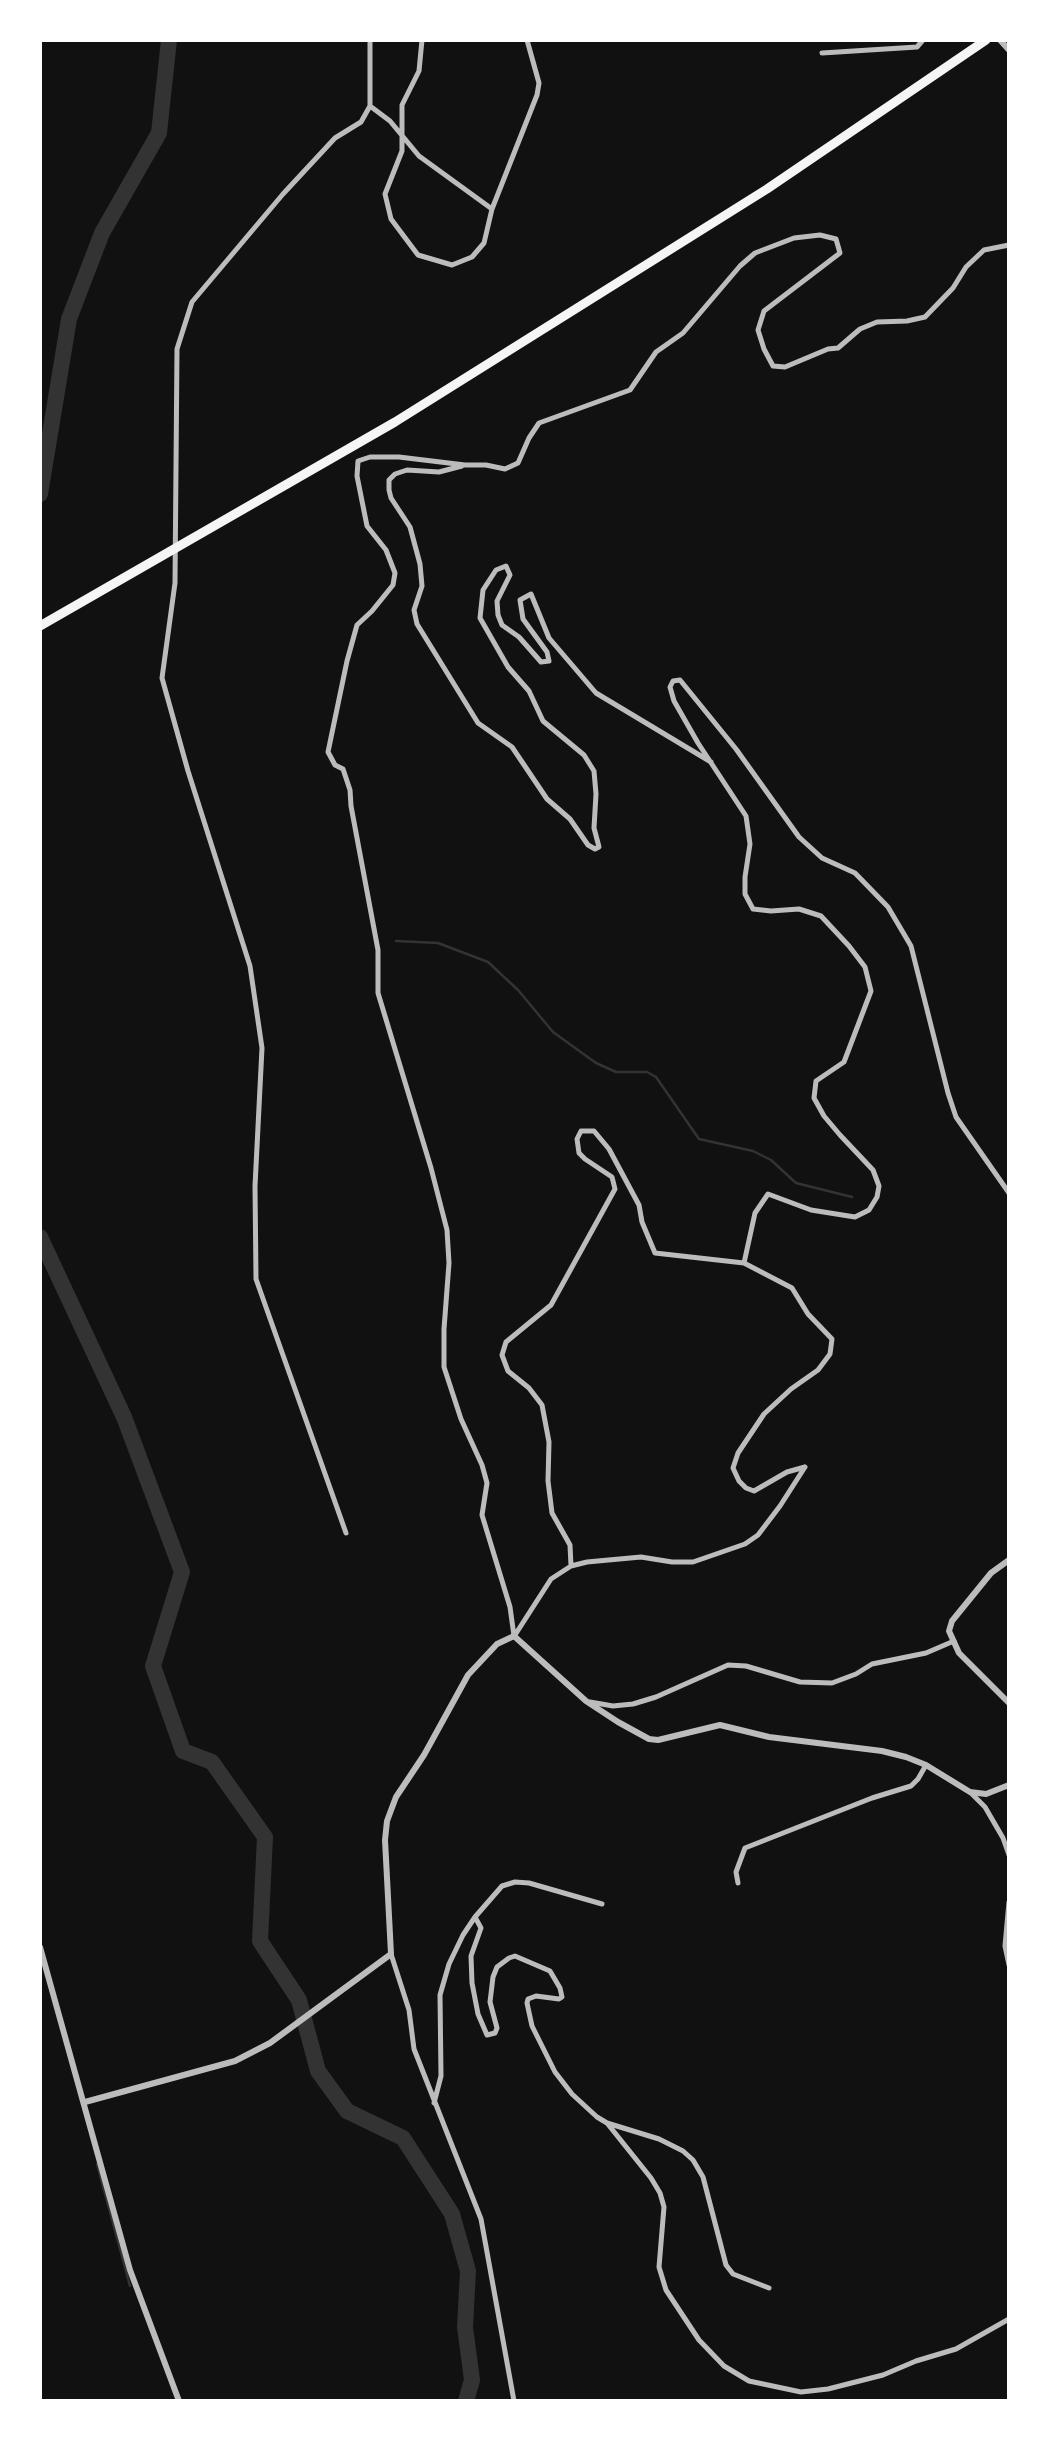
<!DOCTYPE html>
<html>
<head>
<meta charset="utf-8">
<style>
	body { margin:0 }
	#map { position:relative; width:1049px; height:2441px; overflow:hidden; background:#111; font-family:Commissioner,sans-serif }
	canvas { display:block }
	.frame { position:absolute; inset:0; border:42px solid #fff; pointer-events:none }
</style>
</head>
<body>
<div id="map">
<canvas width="1049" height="2441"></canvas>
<div class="frame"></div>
</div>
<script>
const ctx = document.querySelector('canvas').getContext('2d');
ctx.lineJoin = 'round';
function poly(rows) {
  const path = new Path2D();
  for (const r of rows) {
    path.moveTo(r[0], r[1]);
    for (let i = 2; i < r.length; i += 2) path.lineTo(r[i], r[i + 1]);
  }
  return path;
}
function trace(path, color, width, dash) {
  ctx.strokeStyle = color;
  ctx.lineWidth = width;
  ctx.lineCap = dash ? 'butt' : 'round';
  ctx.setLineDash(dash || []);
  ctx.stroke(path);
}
trace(poly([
	[396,941,438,943,488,962,518,990,553,1032,596,1063,616,1072,647,1072,656,1077,699,1139,753,1151,771,1160,796,1183,852,1197],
	[97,2164,130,2286]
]), '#333', 2.5);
trace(poly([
	[40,494,69,319,102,233,159,133,169,40],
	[40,1237,124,1417,182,1572,153,1666,183,1751,212,1762,265,1837,260,1941,299,2000,318,2071,347,2111,403,2138,452,2214,468,2271,465,2327,472,2380,466,2401]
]), '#333', 16);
trace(poly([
	[422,40,419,71,402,105,402,151,385,194,391,219,418,255,452,265,472,257,484,243,492,209,537,95,539,83,527,40],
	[822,53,917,47,923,40],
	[370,106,390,121,419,156,492,209],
	[462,466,439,472,407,470,395,474,389,480,389,490,391,498,410,527,420,564,422,586,414,610,417,624,478,723,512,747,547,799,570,819,588,845,595,849,599,847,594,828,596,794,594,771,584,755,543,721,529,691,508,667,480,618,483,590,496,570,506,566,510,575,497,601,498,615,502,625,519,637,541,662,549,661,547,652,523,619,520,600,531,594,549,638,596,693,711,762],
	[744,1263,755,1213,768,1194,811,1210,855,1217,869,1210,877,1197,879,1186,873,1170,840,1135,824,1116,814,1098,816,1081,844,1062,871,991,865,967,849,946,821,916,799,909,771,911,753,909,745,894,745,877,750,844,746,816,698,743,674,701,670,687,673,681,680,680,736,749,799,837,822,858,855,873,888,907,911,946,948,1093,956,1117,1009,1193],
	[346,1533,256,1279,255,1186,262,1048,250,966,188,771,162,678,175,583,177,349,192,302,283,194,335,138,361,122,370,106,370,40],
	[571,1566,570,1545,552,1513,548,1481,549,1442,542,1405,529,1388,508,1371,502,1355,506,1342,551,1305,615,1189,612,1177,585,1159,579,1153,577,1139,581,1131,594,1131,609,1149,639,1205,642,1222,655,1253,744,1263,792,1288,808,1314,832,1339,830,1354,818,1370,791,1389,764,1414,738,1453,733,1468,739,1481,746,1488,754,1491,787,1472,805,1467],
	[515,1635,551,1579,571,1566,587,1562,641,1557,672,1562,693,1562,745,1544,758,1535,780,1506,805,1467],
	[514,1636,510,1607,482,1515,487,1483,482,1465,461,1419,444,1367,444,1329,449,1263,447,1230,431,1168,378,993,378,950,351,806,350,790,343,769,335,765,328,752,347,661,357,625,372,611,393,585,395,573,386,550,367,526,357,476,358,461,370,457,399,457,465,465,486,465,505,469,518,463,529,438,539,423,630,390,656,352,683,333,740,266,755,253,794,238,820,235,836,239,840,253,764,311,758,330,764,349,773,366,785,367,828,349,838,348,860,329,877,322,907,321,925,317,953,288,966,267,984,250,1009,245],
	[590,1702,613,1706,633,1704,656,1697,728,1665,746,1666,800,1682,832,1683,856,1674,872,1664,926,1653,954,1641],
	[970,1792,985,1807,1003,1838,1009,1855],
	[738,1883,736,1872,745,1848,872,1798,911,1786,918,1779,926,1765],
	[1009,1902,1005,1946,1009,1965],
	[475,1917,481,1928,471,1956,472,1983,478,2014,487,2035,495,2033,497,2028,490,2002,493,1977,497,1967,509,1958,515,1956,550,1971,560,1988,562,1997,559,1999,536,1996,528,1999,527,2003,532,2026,555,2072,572,2094,597,2117,607,2123,659,2139,683,2151,693,2160,703,2177,726,2265,733,2274,769,2288],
	[391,1954,409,2010,414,2049,481,2219,514,2401],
	[434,2103,441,2076,440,1995,449,1964,463,1935,475,1917,502,1886,515,1882,529,1883,602,1904],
	[607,2123,651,2178,660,2193,664,2207,659,2267,666,2290,699,2340,724,2366,749,2381,801,2392,828,2389,883,2375,916,2361,956,2349,1009,2319]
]), '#bcbcbc', 5);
trace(poly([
	[1000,40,1009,50],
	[1009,1560,991,1573,952,1621,949,1631,959,1653,1009,1703],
	[40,1947,130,2270,179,2401],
	[85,2102,235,2061,270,2043,391,1954,385,1840,387,1821,396,1797,424,1755,468,1675,497,1644,514,1636,586,1701,618,1722,649,1739,658,1740,720,1725,769,1737,882,1751,906,1757,926,1765,970,1792,986,1794,1009,1785]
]), '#bcbcbc', 6);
trace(poly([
	[40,626,395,422,767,189,986,40]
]), '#f5f5f5', 9);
</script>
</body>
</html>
